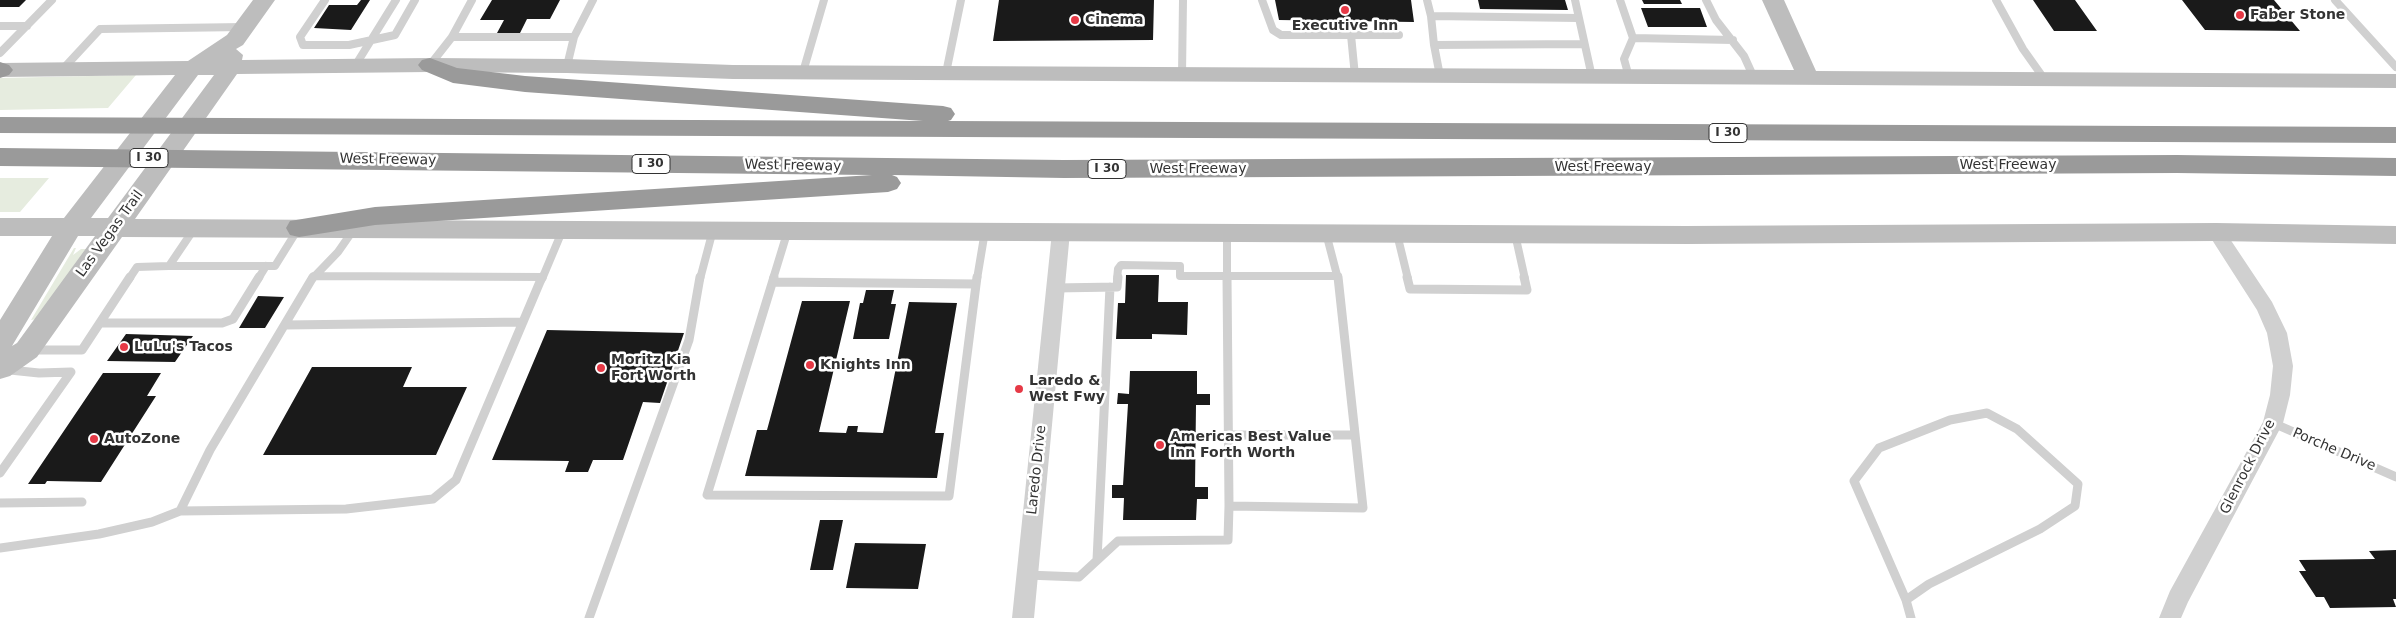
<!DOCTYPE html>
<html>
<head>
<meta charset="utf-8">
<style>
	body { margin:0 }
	canvas { display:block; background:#fff }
</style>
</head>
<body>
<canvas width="2396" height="618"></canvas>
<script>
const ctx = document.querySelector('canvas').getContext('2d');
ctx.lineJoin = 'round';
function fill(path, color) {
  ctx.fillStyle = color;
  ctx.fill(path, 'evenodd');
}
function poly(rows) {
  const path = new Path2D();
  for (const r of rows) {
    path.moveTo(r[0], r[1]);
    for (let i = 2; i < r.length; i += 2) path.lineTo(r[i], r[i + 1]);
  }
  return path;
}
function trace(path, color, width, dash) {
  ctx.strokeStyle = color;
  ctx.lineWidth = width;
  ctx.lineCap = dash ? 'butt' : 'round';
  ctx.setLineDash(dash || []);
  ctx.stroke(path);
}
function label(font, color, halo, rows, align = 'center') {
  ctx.font = font + ' "DejaVu Sans",sans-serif';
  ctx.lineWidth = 5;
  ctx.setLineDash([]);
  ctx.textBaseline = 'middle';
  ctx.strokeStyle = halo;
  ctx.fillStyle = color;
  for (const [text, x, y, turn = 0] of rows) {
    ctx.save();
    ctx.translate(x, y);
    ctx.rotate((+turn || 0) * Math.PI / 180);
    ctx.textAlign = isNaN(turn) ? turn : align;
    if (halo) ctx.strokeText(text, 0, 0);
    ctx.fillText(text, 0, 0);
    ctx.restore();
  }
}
fill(poly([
	[136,75,108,108,0,110,0,78],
	[0,178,49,178,20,212,0,212],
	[74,248,76,248,73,255,81,249,93,249,37,319,31,320]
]), '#e6ecdf');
fill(poly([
	[0,0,26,0,19,7,0,7],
	[361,0,370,0,351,30,314,28,329,5,357,5],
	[492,0,560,0,550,19,527,19,520,33,497,33,504,20,480,20],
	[999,0,1154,0,1153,40,993,41],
	[1275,0,1411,0,1414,22,1279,20],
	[1478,0,1565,0,1568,10,1480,9],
	[1642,0,1680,0,1682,4,1644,4],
	[2033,0,2075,0,2097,31,2054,31],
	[2182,0,2274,0,2300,31,2205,30],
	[1641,8,1700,8,1707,27,1648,27],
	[1126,275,1159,275,1158,302,1188,302,1187,335,1152,334,1152,339,1116,339,1118,303,1125,303],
	[866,290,894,290,891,304,896,304,889,339,853,339,860,303,863,303],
	[258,296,284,297,265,328,239,328],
	[802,301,850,301,819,432,846,433,848,426,858,426,857,432,883,433,909,302,957,303,935,433,944,433,937,478,745,476,757,430,767,430],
	[547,330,684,333,660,403,643,402,623,460,593,460,588,472,565,472,569,461,492,460],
	[126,334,193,336,175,362,107,361],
	[312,367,412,367,403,387,467,387,436,455,263,455],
	[1130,371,1197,371,1197,394,1210,394,1210,405,1196,405,1195,487,1208,487,1208,499,1197,499,1196,520,1123,520,1124,498,1112,498,1112,485,1123,485,1128,404,1117,404,1118,393,1129,394],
	[103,373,161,373,147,396,156,396,101,482,47,481,45,484,28,484],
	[820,520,843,520,833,570,810,570],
	[855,543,926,544,918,589,846,588],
	[2396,550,2396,599,2393,599,2396,607,2330,608,2324,597,2316,597,2299,571,2306,571,2299,560,2375,559,2369,551]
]), '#1a1a1a');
trace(poly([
	[325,0,300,37,303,45,349,45,395,35,415,0],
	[1262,0,1273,30,1281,35,1351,35,1355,76],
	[1427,0,1431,16],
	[1575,0,1592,77],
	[1620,0,1633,38,1624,59,1629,77],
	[1706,0,1716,20,1744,56,1754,78],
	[1996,0,2023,49,2045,80],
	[2335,0,2396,67],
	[1578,18,1431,16,1434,45,1583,44],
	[0,26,27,26],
	[1351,35,1399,35],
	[452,37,574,37,593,0],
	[1633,38,1733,40],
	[1434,45,1440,76],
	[0,53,52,0],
	[430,65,452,37,472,0],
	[355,66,396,0],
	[567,66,574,37],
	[62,70,100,29,244,27],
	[803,72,824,0],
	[946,73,961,0],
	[1182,75,1183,0],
	[1227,233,1227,279],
	[1326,233,1338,279],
	[1397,234,1408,279],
	[1515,234,1525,279],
	[169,266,275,266,298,229],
	[314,276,543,277],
	[129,279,137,267,169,266,194,229],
	[258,279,266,266],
	[312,279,338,252,354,229],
	[542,279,563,229],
	[700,279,713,230],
	[773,279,788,230],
	[977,279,985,231],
	[1117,279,1118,269,1121,265,1180,266,1180,276,1338,276]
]), '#d0d0d0', 8);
trace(poly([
	[313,277,210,450,180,511,346,509,433,499,456,480,542,277],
	[774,277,707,495,949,496,977,277],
	[1227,277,1229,506],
	[1407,277,1410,289,1527,290,1524,277],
	[773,282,976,284],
	[1055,288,1117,287,1118,277],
	[100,323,222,323,233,319,259,277],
	[285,325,523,322],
	[32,350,82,350,130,277],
	[0,369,39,373,71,372,0,473],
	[1987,413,2017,429,2078,484,2075,506,2040,529,1929,584,1906,600,1854,481,1879,448,1950,420,1987,413],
	[2273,423,2396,477],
	[1229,435,1355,435],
	[0,503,82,502],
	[0,548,99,534,152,522,180,511],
	[1097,560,1110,287],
	[1027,575,1079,577,1118,541,1228,540,1229,506,1363,508,1338,277],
	[1906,600,1911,618],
	[589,618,689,340,700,277]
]), '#d0d0d0', 9);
fill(poly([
	[1061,226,1067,227,1070,232,1034,618,1012,618,1052,232,1055,227,1061,226],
	[2216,226,2222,227,2272,302,2287,333,2293,366,2290,395,2283,423,2188,602,2181,618,2159,618,2170,591,2263,422,2270,395,2273,366,2267,333,2257,310,2207,232,2210,227,2216,226]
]), '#d0d0d0');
fill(poly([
	[253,0,275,0,243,45,236,49,243,55,242,60,430,58,567,59,733,65,1794,70,1762,0,1784,0,1816,71,2396,74,2396,88,733,79,567,73,430,72,237,74,135,219,1687,226,2216,223,2396,226,2396,244,2216,241,1687,244,122,237,37,357,10,376,0,379,0,320,52,236,0,236,0,218,64,218,175,75,0,77,0,63,188,61,227,35,253,0],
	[198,75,214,75,108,218,91,218,198,75],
	[78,236,95,236,17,343,12,346,78,236]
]), '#bdbdbd');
fill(poly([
	[430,58,457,68,525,76,943,106,951,108,955,114,951,120,948,121,2396,127,2396,143,0,133,0,117,923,121,525,92,453,83,422,70,418,65,422,60,430,58],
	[0,62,9,65,13,70,9,75,0,78,0,62],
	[0,148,1064,160,2177,155,2396,158,2396,176,2177,173,1064,178,892,175,897,177,901,183,897,189,888,192,375,225,299,237,290,235,286,228,290,221,375,207,872,175,0,166,0,148]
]), '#9a9a9a');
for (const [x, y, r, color] of [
	[1345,10,5,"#e63946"],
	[2240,15,5,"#e63946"],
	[1075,20,5,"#e63946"],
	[124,347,5,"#e63946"],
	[810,365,5,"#e63946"],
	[601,368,5,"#e63946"],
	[1019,389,5,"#e63946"],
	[94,439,5,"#e63946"],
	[1160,445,5,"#e63946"]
]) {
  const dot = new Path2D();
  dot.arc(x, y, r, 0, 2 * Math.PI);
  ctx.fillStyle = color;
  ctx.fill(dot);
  trace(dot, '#fff', 2);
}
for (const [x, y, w] of [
	[1728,133,38],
	[149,158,38],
	[651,164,38],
	[1107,169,38]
]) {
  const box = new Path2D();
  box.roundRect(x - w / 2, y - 9.5, w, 19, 4);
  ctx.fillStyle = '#fff';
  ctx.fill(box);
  trace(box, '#333', 1);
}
label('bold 12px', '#333', null, [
	["I 30",1728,133],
	["I 30",149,158],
	["I 30",651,164],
	["I 30",1107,169]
]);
label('bold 14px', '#333', '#fff', [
	["Faber Stone",2250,15],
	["Cinema",1085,20],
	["Executive Inn",1345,26,"center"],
	["LuLu's Tacos",134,347],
	["Moritz Kia",611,360],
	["Fort Worth",611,376],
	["Knights Inn",820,365],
	["Laredo &",1029,381],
	["West Fwy",1029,397],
	["Americas Best Value",1170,437],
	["Inn Forth Worth",1170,453],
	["AutoZone",104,439]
], 'left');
label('14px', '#333', '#fff', [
	["West Freeway",388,160,1],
	["West Freeway",2008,165],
	["West Freeway",793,166,1],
	["West Freeway",1603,167],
	["West Freeway",1198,169],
	["Las Vegas Trail",110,234,-54],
	["Porche Drive",2334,450,23],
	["Glenrock Drive",2248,467,-63],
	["Laredo Drive",1037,470,-84]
]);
</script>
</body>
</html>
